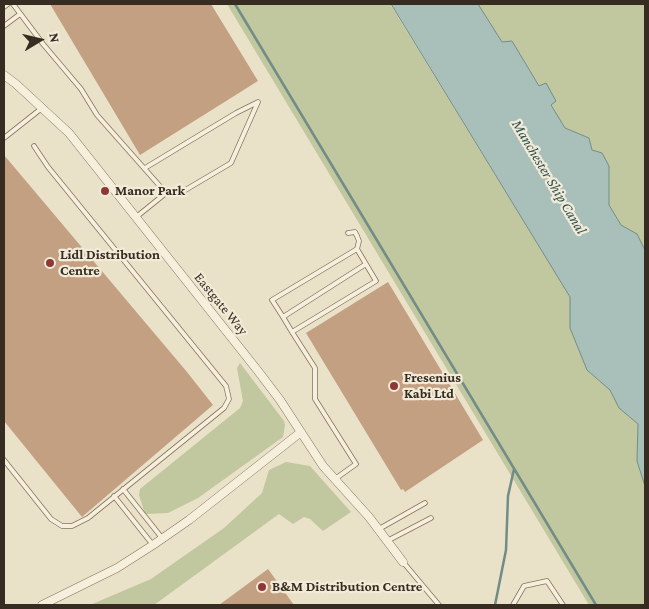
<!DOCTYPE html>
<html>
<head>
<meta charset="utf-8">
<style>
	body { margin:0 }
	#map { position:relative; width:649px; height:609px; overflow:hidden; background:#eae1c9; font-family:"Crimson Pro",serif }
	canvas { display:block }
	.frame { position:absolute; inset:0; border:5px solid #372c21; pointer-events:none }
	.north { position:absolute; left:15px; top:15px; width:50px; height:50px; -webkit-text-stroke:4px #f2ebd8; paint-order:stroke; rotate:81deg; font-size:14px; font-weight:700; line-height:20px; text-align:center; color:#372c21 }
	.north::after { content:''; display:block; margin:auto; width:18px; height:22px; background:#372c21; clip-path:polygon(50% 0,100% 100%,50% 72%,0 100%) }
</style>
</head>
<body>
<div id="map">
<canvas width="649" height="609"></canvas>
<div class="frame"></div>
<div class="north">N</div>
</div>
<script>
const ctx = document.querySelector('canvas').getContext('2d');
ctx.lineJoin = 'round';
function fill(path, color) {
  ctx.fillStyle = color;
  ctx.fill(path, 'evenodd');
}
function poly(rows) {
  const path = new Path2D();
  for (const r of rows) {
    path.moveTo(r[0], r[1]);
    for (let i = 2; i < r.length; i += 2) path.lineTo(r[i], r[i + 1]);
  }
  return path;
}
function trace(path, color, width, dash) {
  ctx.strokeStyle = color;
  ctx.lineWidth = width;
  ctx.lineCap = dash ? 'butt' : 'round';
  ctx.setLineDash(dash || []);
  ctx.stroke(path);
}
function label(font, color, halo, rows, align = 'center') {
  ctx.font = font + ' "Crimson Pro",serif';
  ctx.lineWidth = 4.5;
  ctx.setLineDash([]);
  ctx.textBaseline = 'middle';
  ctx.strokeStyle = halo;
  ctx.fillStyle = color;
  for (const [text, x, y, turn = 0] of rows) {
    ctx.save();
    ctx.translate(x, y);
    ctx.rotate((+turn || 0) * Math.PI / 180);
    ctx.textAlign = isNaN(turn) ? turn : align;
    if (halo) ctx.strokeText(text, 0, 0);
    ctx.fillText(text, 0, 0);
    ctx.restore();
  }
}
fill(poly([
	[227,4,390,4,570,297,570,328,587,370,610,390,619,408,638,424,637,461,645,486,645,605,589,605],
	[478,4,645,4,645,250,637,234,621,225,609,205,609,166,592,150,589,138,565,128,551,105,546,84,539,86,512,41,502,42],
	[240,363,284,421,285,425,283,437,198,498,168,513,145,514,139,495,140,489,240,408,243,401,237,368],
	[286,462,310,466,351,512,323,531,310,519,304,517,293,524,279,514,154,605,90,605,151,579,224,528,262,493,269,470]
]), '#c1c79e');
const water = poly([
	[391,4,478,4,502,42,512,41,539,86,546,83,556,101,551,105,565,128,589,138,592,150,602,153,609,166,609,205,621,225,637,234,645,250,645,486,637,461,638,424,619,408,610,390,587,370,570,328,570,297,391,4]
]);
fill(water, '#a9bfb9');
trace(water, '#718d86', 1);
trace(poly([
	[235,4,596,605],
	[495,605,506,550,508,496,514,469]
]), '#718d86', 2.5);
fill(poly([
	[50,4,211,4,258,81,140,155],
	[4,155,187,372,213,405,82,517,4,421],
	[388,282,483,440,405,492,403,489,401,490,306,333],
	[268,569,294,605,219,605]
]), '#c4a083');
const lane = poly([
	[13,4,43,44,81,89,97,115,166,193,135,218],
	[4,7,8,4],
	[4,26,20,14],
	[4,138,42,108],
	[145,168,236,113,258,102,231,163,182,192,166,193],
	[348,233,355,232,357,236,359,241,357,249],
	[283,317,366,264],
	[292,332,376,281,357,249,272,300,283,317,292,332,315,368,315,399,356,464,335,479],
	[4,460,51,519,62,526,72,526,88,518,224,408,229,399,226,386,48,167,34,146],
	[123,489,162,538],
	[114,496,153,545],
	[379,529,425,503],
	[387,541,431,518],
	[403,562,439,605],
	[513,605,524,586,547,581,563,605]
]);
const street = poly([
	[4,75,16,84,69,133,258,371,280,400,323,466,369,517,403,562],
	[42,605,117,568,153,545,189,520,301,432]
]);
trace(lane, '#857460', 5.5);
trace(street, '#857460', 9);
trace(lane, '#f6efdc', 4);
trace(street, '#f6efdc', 8);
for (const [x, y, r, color] of [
	[105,191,5,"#8e3736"],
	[50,263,5,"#8e3736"],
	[394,386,5,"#8e3736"],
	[262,587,5,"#8e3736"]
]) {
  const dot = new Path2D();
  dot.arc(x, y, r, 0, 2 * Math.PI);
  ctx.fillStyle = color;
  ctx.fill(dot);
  trace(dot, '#f2ebd8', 2);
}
label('bold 14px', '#372c21', '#f2ebd8', [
	["Manor Park",115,191],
	["Lidl Distribution",60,255],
	["Centre",60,271],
	["Fresenius",404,378],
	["Kabi Ltd",404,394],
	["B&M Distribution Centre",272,587]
], 'left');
label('14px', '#372c21', '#f2ebd8', [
	["Eastgate Way",221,304,51]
]);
label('italic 15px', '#325554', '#f2ebd8', [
	["Manchester Ship Canal",549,177,59]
]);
</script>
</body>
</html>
